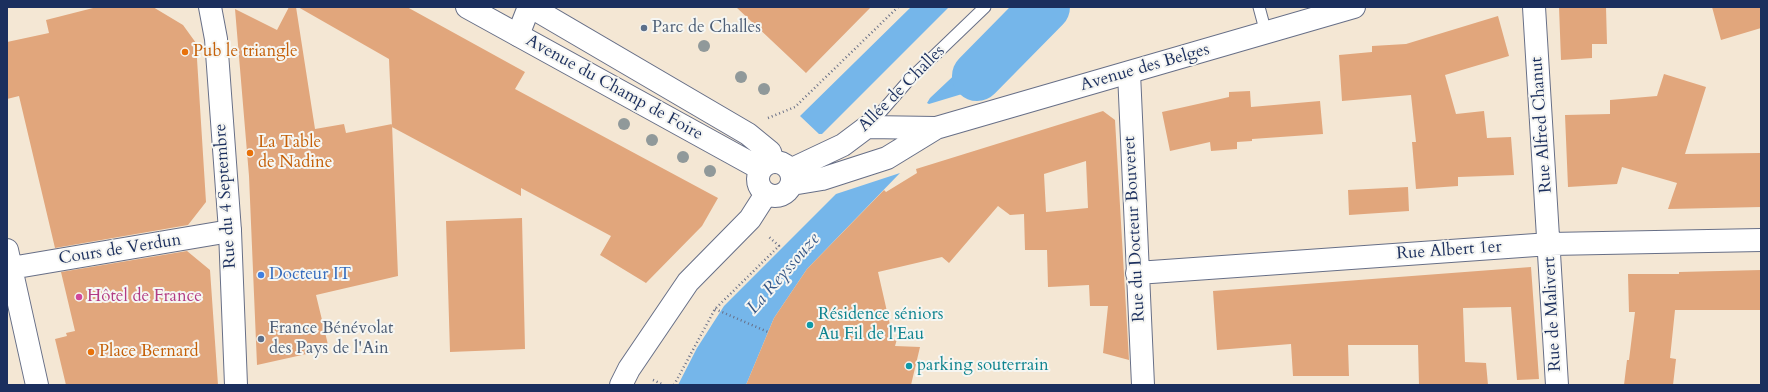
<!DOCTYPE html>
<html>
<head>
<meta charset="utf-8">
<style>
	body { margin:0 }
	#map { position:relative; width:1768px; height:392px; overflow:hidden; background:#f4e7d4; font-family:Cardo,serif }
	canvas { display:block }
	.frame { position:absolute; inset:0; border:8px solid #1b2f5e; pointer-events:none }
</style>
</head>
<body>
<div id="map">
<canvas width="1768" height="392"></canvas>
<div class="frame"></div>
</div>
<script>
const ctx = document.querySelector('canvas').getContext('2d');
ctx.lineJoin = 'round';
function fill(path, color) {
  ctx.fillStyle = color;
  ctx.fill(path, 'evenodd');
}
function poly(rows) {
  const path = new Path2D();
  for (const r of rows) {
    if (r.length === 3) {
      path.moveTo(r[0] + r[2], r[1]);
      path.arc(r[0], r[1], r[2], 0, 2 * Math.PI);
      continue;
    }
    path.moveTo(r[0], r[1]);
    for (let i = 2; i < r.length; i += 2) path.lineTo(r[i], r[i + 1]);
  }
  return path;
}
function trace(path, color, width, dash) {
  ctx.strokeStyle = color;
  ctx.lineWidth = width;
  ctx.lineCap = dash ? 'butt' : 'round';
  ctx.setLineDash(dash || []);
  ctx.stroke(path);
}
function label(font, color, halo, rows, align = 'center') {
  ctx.font = font + ' Cardo,serif';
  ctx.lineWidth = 4;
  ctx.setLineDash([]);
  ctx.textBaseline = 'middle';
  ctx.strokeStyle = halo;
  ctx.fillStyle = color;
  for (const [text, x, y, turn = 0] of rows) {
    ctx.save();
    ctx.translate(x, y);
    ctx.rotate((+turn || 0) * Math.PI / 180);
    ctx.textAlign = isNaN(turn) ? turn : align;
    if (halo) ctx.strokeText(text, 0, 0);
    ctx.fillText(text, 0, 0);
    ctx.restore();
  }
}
fill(poly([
	[911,7,949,7,822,134,819,134,800,116],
	[1025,7,1062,7,1013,57,993,37],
	[982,49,1003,67,982,88,929,104,927,103,930,98],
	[900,173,807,269,774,318,746,385,678,385,697,348,724,306,836,194]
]), '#75b6ea');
trace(poly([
	[977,76,1045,7]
]), '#75b6ea', 50);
fill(poly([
	[97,7,153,7,183,25,196,43,206,202,188,225,55,248,19,96,7,99,7,42,49,33,46,20],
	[289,7,296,7,315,129,344,124,346,133,392,124,398,276,316,295,329,349,257,365,249,176,235,9,277,30],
	[298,7,407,7,525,72,515,89,718,198,702,226,646,283,600,255,611,236,521,188,521,196,392,127,389,59],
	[736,7,871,7,806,73],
	[1559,7,1606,7,1607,44,1592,44,1592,58,1561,60],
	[1712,7,1761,7,1761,28,1721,40],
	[1498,16,1509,56,1445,75,1456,114,1484,111,1487,138,1511,137,1514,175,1458,177,1458,186,1416,189,1412,142,1416,142,1411,95,1342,101,1339,55,1372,52,1372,46,1406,44],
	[1664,74,1706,87,1685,154,1761,153,1761,207,1668,209,1677,183,1622,167,1617,184,1568,187,1565,115,1610,114,1610,100,1657,96],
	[1250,91,1251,107,1320,101,1323,134,1252,139,1252,141,1237,142,1237,149,1211,151,1210,142,1170,151,1162,112,1229,97,1229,92],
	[1103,111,1115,120,1129,360,1103,353,1108,306,1090,306,1089,285,1048,287,1047,250,1025,250,1024,214,1010,215,998,206,949,263,942,257,878,272,893,338,897,339,895,346,920,347,911,385,746,385,774,318,807,269,884,190,886,192,917,173,916,169],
	[1086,161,1088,208,1046,212,1044,174],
	[1408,187,1409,211,1349,215,1348,190],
	[522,218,525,349,450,352,446,221],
	[187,251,210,270,218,385,66,385,55,339,67,336,66,333,75,331,61,272],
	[1531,267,1539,379,1517,380,1511,307,1463,308,1465,362,1486,363,1488,385,1419,385,1418,345,1348,345,1349,376,1293,376,1291,344,1217,350,1213,291],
	[1761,270,1761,310,1675,310,1670,358,1676,359,1673,385,1624,385,1627,360,1629,360,1635,312,1629,312,1628,274,1679,274,1679,272]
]), '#e1a67c');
const service = poly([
	[1259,7,1266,33],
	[868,127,909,80,985,7]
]);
const minor = poly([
	[1534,7,1557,385],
	[518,35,529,7],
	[1129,73,1143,385],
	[7,250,37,385],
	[11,268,230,231],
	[1137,273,1550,244,1761,240],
	[621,385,629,369,688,282,750,219,766,194]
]);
const secondary = poly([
	[210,7,216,39,230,231,236,385],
	[467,7,761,169],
	[531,7,748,134,770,152,773,162],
	[775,179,17],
	[790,170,843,145,867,127,936,128],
	[792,184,822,179,887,158,936,128,1354,7]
]);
trace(service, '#676f87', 13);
trace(minor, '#676f87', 24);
trace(secondary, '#676f87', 24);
trace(poly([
	[768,118,795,107,898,7],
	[715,309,768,332],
	[653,380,664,385],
	[674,385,715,309,779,246,768,236]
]), '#676f87', 2.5, [1, 3]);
trace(service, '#fff', 11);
trace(minor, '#fff', 22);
trace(secondary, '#fff', 22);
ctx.fillStyle = '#90999a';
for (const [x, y] of [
	[704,46],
	[741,77],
	[764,89],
	[624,124],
	[652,140],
	[683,157],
	[710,171]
]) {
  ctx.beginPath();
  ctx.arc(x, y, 6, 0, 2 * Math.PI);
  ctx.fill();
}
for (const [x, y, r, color] of [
	[644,28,4,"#5c6f8a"],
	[185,52,4,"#e8710a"],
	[250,153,4,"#e8710a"],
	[261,275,4,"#3f7fe0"],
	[79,297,4,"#d1479c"],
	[810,325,4,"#0f9aa8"],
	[261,339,4,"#5c6f8a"],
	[91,352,4,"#e8710a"],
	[909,366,4,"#0f9aa8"]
]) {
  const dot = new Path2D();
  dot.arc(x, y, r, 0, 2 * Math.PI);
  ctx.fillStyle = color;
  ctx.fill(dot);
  trace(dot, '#f6f6f2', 1.5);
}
label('17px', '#4e5e75', '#f6f6f2', [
	["Parc de Challes",652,28],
	["France Bénévolat",269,329],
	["des Pays de l'Ain",269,349]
], 'left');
label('17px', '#c56008', '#f6f6f2', [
	["Pub le triangle",193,52],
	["La Table",258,143],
	["de Nadine",258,163],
	["Place Bernard",99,352]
], 'left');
label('17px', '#1b2f5e', '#f6f6f2', [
	["Avenue des Belges",1145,68,-16],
	["Avenue du Champ de Foire",614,88,29],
	["Allée de Challes",902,89,-45],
	["Rue Alfred Chanut",1542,125,-94],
	["Rue du 4 Septembre",226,196,-94],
	["Rue du Docteur Bouveret",1135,229,-93],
	["Cours de Verdun",120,250,-9],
	["Rue Albert 1er",1449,251,-4],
	["Rue de Malivert",1553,314,-93]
]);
label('17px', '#366cbe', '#f6f6f2', [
	["Docteur IT",269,275]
], 'left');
label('17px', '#b23c85', '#f6f6f2', [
	["Hôtel de France",87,297]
], 'left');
label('17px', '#0d838f', '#f6f6f2', [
	["Résidence séniors",818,315],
	["Au Fil de l'Eau",818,335],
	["parking souterrain",917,366]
], 'left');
label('italic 18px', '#365888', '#f6f6f2', [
	["La Reyssouze",784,274,-49]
]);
</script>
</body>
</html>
